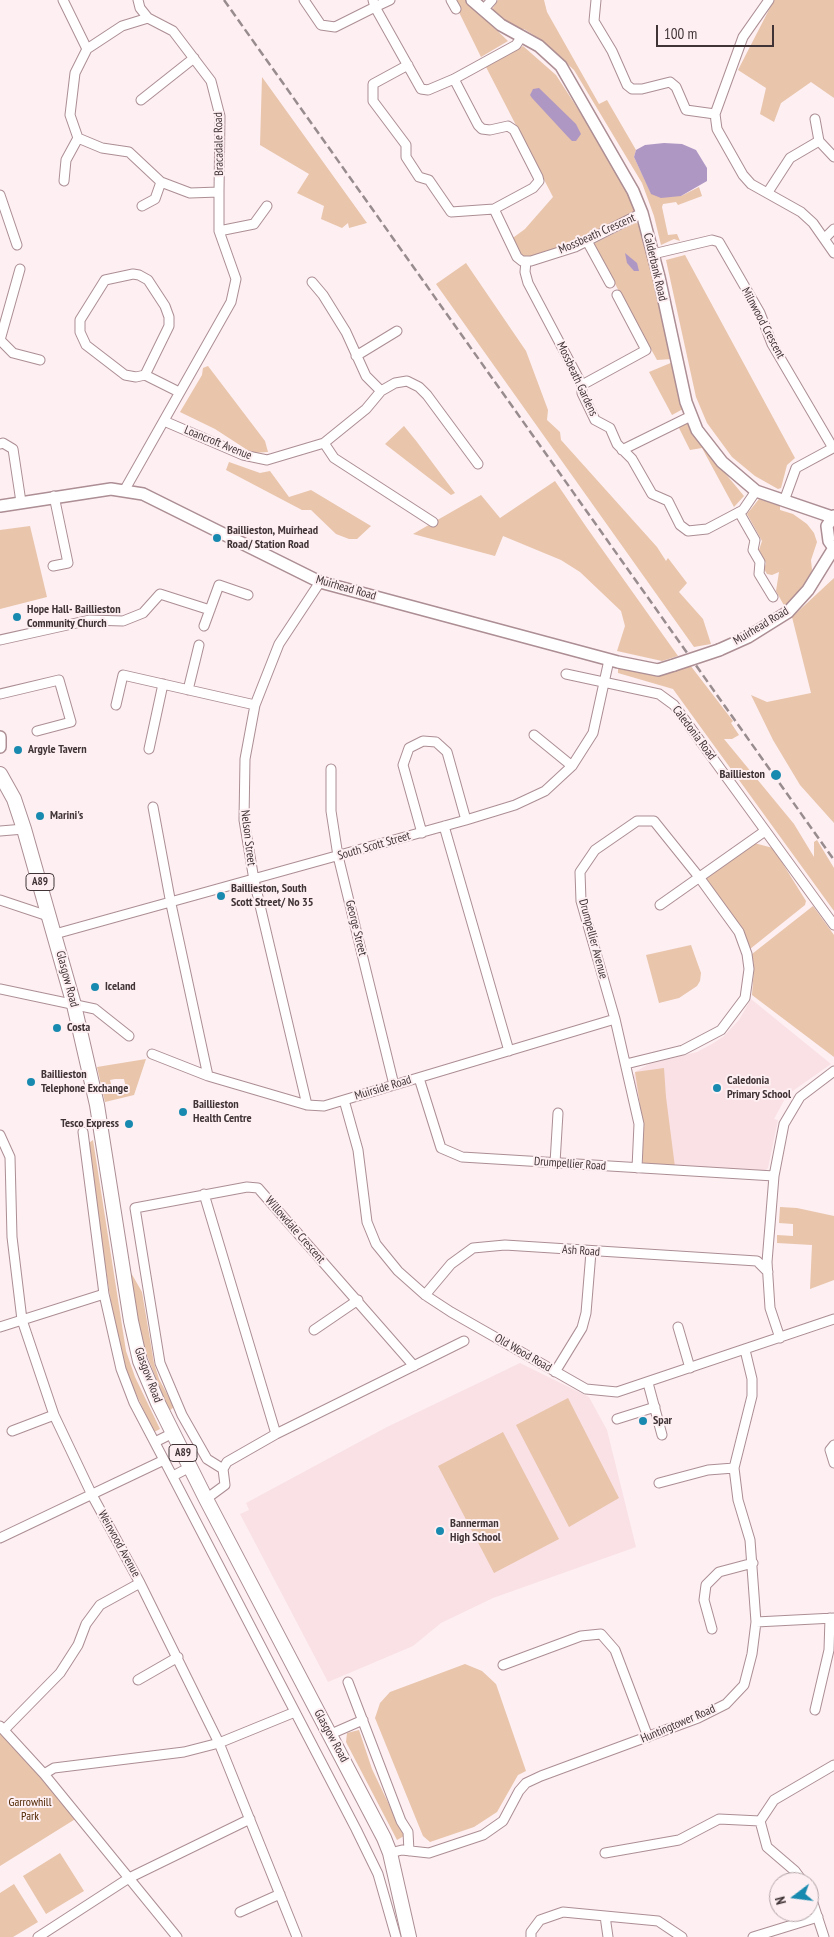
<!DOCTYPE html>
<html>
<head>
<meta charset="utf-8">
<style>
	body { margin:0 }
	#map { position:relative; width:834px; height:1937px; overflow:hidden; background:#fdeff2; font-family:"PT Sans Narrow",sans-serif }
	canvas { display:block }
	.north { position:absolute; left:769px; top:1872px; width:50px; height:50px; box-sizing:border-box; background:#fdeff2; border:1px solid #b2a4a7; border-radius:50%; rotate:255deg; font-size:14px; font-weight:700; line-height:20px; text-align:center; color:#413437 }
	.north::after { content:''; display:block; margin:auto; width:18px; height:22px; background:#198aaf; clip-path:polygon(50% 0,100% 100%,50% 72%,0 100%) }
	.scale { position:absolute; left:656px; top:25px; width:118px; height:22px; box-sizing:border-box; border:2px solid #413437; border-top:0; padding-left:6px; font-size:15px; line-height:18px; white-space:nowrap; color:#413437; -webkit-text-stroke:4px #fdeff2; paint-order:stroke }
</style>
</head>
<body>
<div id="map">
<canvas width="834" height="1937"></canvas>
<div class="north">N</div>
<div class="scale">100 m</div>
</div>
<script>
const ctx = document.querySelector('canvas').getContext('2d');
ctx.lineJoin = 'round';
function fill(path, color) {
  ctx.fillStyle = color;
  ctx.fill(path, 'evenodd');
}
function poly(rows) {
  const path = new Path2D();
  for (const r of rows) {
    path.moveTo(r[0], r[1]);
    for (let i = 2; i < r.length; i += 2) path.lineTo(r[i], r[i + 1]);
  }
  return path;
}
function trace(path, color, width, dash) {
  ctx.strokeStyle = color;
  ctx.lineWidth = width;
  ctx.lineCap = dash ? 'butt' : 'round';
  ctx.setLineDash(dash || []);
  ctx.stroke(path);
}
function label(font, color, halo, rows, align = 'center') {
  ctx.font = font + ' "PT Sans Narrow",sans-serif';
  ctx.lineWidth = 4;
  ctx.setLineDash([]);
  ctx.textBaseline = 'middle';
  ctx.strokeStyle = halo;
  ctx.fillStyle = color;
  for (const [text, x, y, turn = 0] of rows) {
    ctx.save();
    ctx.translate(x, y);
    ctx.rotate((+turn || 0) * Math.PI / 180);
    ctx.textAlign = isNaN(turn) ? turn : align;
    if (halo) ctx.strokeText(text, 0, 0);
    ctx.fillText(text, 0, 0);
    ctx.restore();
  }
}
fill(poly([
	[751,999,831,1064,787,1095,774,1119,778,1120,768,1168,764,1172,643,1165,639,1137,642,1110,633,1079,635,1072,649,1064,697,1052,712,1044,724,1036,739,1020],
	[520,1363,589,1397,607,1430,636,1547,493,1598,441,1623,413,1646,328,1682,240,1514,249,1510,246,1503,387,1427]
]), '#fae1e6');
fill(poly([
	[453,0,465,0,508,41,481,57],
	[498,0,544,0,547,12,599,104,607,100,636,150,634,157,651,193,681,196,699,187,702,196,678,205,676,202,663,204,662,207,668,235,677,234,680,241,674,239,661,245,654,216,642,183,574,70,540,39,524,29,520,30,491,11],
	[774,0,834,0,834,98,811,82,781,103,774,122,760,114,766,88,738,70],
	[523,46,556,75,616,168,638,212,573,246,530,259,522,259,510,240,525,229,553,197,486,67],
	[262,77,367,223,349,228,348,223,342,228,321,219,324,206,297,193,309,174,260,145],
	[635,223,641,224,672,359,657,360,593,244],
	[685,255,795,458,787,465,781,488,778,489,755,476,732,457,707,423,696,397,666,260],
	[466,263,526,351,548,410,547,420,560,432,561,440,657,547,666,561,668,558,687,583,679,592,703,619,711,644,694,647,436,284],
	[673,362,683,409,672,415,649,372],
	[208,366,265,441,268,452,252,453,215,429,180,412,202,375,203,368],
	[686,422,689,423,700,443,744,496,734,507,702,448,690,450,678,426],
	[404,426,417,442,455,493,451,495,385,444],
	[229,462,260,473,270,471,289,497,311,490,371,526,357,539,349,539,336,534,311,510,302,510,226,470],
	[555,481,587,528,678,656,662,661,617,651,625,626,621,611,580,572,561,560,503,536,495,556,413,534,481,495,500,518],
	[759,499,780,506,780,510,793,514,807,524,814,533,817,542,811,560,812,570,805,587,786,609,776,591,779,572,772,575,767,574,764,569,766,563,759,550,762,541,747,514],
	[30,526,47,597,0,609,0,530],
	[834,578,834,823,800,785,773,740,751,695,767,702,811,693,792,617],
	[690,665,733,721,731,723,739,735,732,739,724,739,794,824,814,857,814,842,817,840,834,868,834,911,673,689,618,673,618,668],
	[754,843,773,848,806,901,805,905,750,949,704,879],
	[813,906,834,935,834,1057,752,995,754,967,752,954],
	[691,945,701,973,700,981,697,986,679,998,659,1003,646,955],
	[146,1059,134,1095,105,1102,97,1067],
	[115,1079,124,1079,126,1088,113,1091,110,1080],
	[664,1068,666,1097,675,1167,643,1165,640,1105,635,1072],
	[93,1140,126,1351,135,1377,160,1429,154,1432,128,1377,118,1346,86,1145],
	[780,1207,797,1208,834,1216,834,1280,810,1289,812,1245,777,1243,777,1235,793,1236,793,1224,779,1223],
	[130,1271,142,1292,154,1363,159,1379,174,1407,169,1411,146,1353,138,1324],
	[568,1398,619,1498,569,1527,516,1425],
	[503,1432,559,1539,494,1573,438,1466],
	[465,1664,482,1671,496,1684,526,1771,518,1775,497,1812,474,1827,430,1842,423,1836,375,1718,380,1703,390,1692],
	[0,1730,77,1818,0,1866],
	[359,1730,372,1769,404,1836,397,1840,346,1742,347,1733],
	[60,1853,84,1891,46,1914,23,1876],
	[14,1884,38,1922,13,1937,0,1937,0,1893]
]), '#e9c5ab');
fill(poly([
	[539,88,576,124,581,134,576,141,572,141,568,137,532,98,530,95,533,89],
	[664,143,682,144,696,150,707,168,707,181,681,196,661,198,651,194,634,157,636,150,645,145],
	[625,253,637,263,639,271,634,271,627,263]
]), '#af97c4');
const minor = poly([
	[63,0,87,49],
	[138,0,140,8,148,18],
	[304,0,321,25,335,27,375,7,373,0],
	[390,0,375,7,421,89,428,90,454,79,516,45,522,36],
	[451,0,456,9],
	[596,0,594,21,612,51,627,85,632,89,642,89,670,82,676,87,686,110,715,114],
	[769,0,743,37,715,114,717,129,743,175,751,184,801,212,813,223,834,253],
	[483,10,492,0],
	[408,65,373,84,373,101,406,145,406,157,419,177,429,180,451,212,494,209,517,257,522,261,531,261,575,247,642,213],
	[454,79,478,125,482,129,490,130,508,126,514,130,538,177,539,181,533,188,494,209],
	[141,100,194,58],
	[815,119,819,141,834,157],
	[64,181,66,160,78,138],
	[768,192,790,158,819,141],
	[0,195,17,245],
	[142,206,155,199,161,182],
	[219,231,254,224,267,206],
	[825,238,834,229],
	[587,241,610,283],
	[653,254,712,240,719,242,760,313,772,344,833,448,796,468,784,501],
	[526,261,525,272,528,283,582,385,582,393,595,420,610,428,617,444,632,459,652,494,668,501,680,525,688,531,707,529,743,510,756,491],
	[312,282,323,295,346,332,366,376,381,391],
	[0,340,20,269],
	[0,340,13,353,40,360],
	[356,356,397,331],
	[145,375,169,326,169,317,165,306,148,280,139,275,133,274,105,280,80,320,80,332,86,345,125,375,136,377,145,375,179,392],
	[582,385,646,350,617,295],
	[164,421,243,455,267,460,324,443,366,409,381,391,395,383,407,381,419,387,427,395,478,464],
	[324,443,334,458,433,522],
	[0,444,3,443,13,449,21,502],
	[622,450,691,416],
	[124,491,231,302,236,279,219,231,219,192,220,116,211,81,173,31,148,18,122,26,87,49,75,73,70,115,78,138,102,148,129,152,161,182,190,193,219,192],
	[739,512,755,540,753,550,760,562,759,574,773,597],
	[53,566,68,563,54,496],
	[204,626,219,585,248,595],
	[0,640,90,620,123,621,143,613,160,594,210,610],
	[566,674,659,694,674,705,834,925],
	[188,690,199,645],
	[0,694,59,680,71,722,37,731],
	[116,705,123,675,255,705],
	[534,735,572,766],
	[149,749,163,684],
	[331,769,331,811,338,856,394,1085],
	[153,807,171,904,208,1076],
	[444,826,509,1051],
	[0,831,24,829],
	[422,833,403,765,409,748,423,741,436,742,447,752,466,820],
	[0,900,51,917],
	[660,905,765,831],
	[55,934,466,820,515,805,545,791,572,766,593,733,609,660],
	[0,989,95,1009,129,1036],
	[152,1054,208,1076,307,1105,324,1106,615,1019],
	[626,1064,683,1050,721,1030,745,998,749,969,747,954,739,932,699,877,654,821,637,821,595,850,580,872,581,901,615,1019,639,1124,637,1168],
	[419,1078,441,1148,462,1157,774,1176],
	[344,1100,358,1150,367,1222,376,1244,398,1271,425,1295,451,1312,586,1389,617,1392,834,1319],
	[307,1105,254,880,244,820,245,759,255,705,279,644,320,582],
	[83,1132,104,1294,121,1369,134,1403,164,1460,356,1829,378,1874,396,1937],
	[0,1135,10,1157,12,1237,22,1320,54,1415,92,1495,140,1583,219,1743,297,1937],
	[555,1163,558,1113],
	[204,1194,276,1434],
	[425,1295,451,1264,473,1248,505,1245,757,1261,768,1272],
	[0,1327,104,1294],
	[678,1327,690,1368],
	[314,1330,358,1300],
	[780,1338,770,1308,767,1262,774,1176,784,1124,800,1097,834,1071],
	[555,1372,582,1328,586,1313,591,1252],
	[648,1383,662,1435],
	[617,1419,655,1407],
	[12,1431,54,1415],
	[155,1442,173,1433],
	[834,1445,830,1450,834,1463],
	[223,1469,207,1459,182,1415,160,1363,135,1208,247,1187,258,1188,414,1366],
	[173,1476,190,1467],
	[659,1483,708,1470,734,1468],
	[206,1499,225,1485,223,1469,227,1462,276,1434,464,1341],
	[0,1538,164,1460],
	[756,1622,834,1618],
	[712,1629,704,1600,706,1585,719,1572,753,1563],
	[503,1665,581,1636,601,1634,615,1650,648,1737],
	[138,1680,178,1657],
	[348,1682,401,1821,408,1832,409,1851],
	[815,1710,829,1650,830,1618],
	[0,1726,44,1774,177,1937],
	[4,1730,60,1673,78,1645,86,1624,100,1605,140,1583],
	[331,1734,363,1720],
	[44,1774,54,1768,184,1752,219,1743,295,1712],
	[390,1853,402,1850,429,1853,483,1835,503,1821,519,1791,526,1783,541,1776,698,1718,726,1704,744,1685,752,1654,756,1622,750,1540,738,1500,734,1468,752,1396,752,1379,745,1350],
	[605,1853,679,1840,719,1819,760,1821],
	[803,1882,795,1871,767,1847,760,1821,774,1800,834,1765],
	[809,1891,824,1937],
	[240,1912,280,1894],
	[605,1916,608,1937],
	[38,1937,129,1878,250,1819],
	[531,1937,531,1932,540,1920,563,1912,658,1921,682,1937],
	[753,1937,818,1917]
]);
const tertiary = poly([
	[472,0,501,25,539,46,561,66,633,191,642,213,659,277,686,402,697,430,722,462,756,491,832,517],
	[0,506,111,489,143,494,320,582,618,662,658,670,674,665],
	[834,516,827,526,829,541,834,548],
	[719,650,748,637,788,612,808,590,834,548],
	[0,737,0,747]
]);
const primary = poly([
	[0,774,14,799,24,829,74,1005,97,1105,131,1321,140,1361,158,1403,206,1499,384,1838,390,1853,409,1937]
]);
trace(minor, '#ac8e94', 11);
trace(tertiary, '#ac8e94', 14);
trace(primary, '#ac8e94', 16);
trace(minor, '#fff', 9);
trace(tertiary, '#fff', 11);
trace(primary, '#fff', 14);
trace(poly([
	[224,0,834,860]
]), '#998c8f', 2.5, [8, 4]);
const tertiaryBridge = poly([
	[674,665,719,650]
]);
trace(tertiaryBridge, '#ac8e94', 14, []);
trace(tertiaryBridge, '#fff', 11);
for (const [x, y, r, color] of [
	[217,538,5,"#198aaf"],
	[17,617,5,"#198aaf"],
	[18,750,5,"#198aaf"],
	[776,775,6,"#198aaf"],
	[40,816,5,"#198aaf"],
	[221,896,5,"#198aaf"],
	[95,987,5,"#198aaf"],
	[57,1028,5,"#198aaf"],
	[31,1082,5,"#198aaf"],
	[717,1088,5,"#198aaf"],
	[183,1112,5,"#198aaf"],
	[129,1124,5,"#198aaf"],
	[643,1421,5,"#198aaf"],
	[440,1531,5,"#198aaf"]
]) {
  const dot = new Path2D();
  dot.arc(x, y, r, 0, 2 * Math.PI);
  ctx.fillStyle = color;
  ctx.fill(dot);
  trace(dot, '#fdeff2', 2);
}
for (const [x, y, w] of [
	[40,882,28],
	[183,1453,28]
]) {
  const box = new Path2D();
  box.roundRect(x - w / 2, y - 8.5, w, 17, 4);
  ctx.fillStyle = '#fdeff2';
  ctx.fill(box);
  trace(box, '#413437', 1);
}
label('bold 11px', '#413437', null, [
	["A89",40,882],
	["A89",183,1453]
]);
label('12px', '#413437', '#fdeff2', [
	["Bracadale Road",219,144,-91],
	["Mossbeath Crescent",597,234,-24],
	["Calderbank Road",655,267,77],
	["Milnwood Crescent",763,323,62],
	["Mossbeath Gardens",577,379,65],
	["Loancroft Avenue",218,443,22],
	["Muirhead Road",346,588,16],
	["Muirhead Road",761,626,-31],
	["Caledonia Road",694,733,53],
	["Nelson Street",248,838,83],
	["South Scott Street",374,846,-16],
	["George Street",356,928,76],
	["Drumpellier Avenue",593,939,75],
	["Glasgow Road",67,979,75],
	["Muirside Road",383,1088,-17],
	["Drumpellier Road",570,1164,4],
	["Willowdale Crescent",295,1230,49],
	["Ash Road",581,1251,4],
	["Old Wood Road",523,1353,30],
	["Glasgow Road",148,1375,69],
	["Weirwood Avenue",119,1544,61],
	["Huntingtower Road",678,1724,-23],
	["Glasgow Road",331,1736,61]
]);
label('bold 12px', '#413437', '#fdeff2', [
	["Baillieston, Muirhead",227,531],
	["Road/ Station Road",227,545],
	["Hope Hall- Baillieston",27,610],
	["Community Church",27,624],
	["Argyle Tavern",28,750],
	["Baillieston",765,775,"right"],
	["Marini's",50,816],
	["Baillieston, South",231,889],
	["Scott Street/ No 35",231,903],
	["Iceland",105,987],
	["Costa",67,1028],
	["Baillieston",41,1075],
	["Telephone Exchange",41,1089],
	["Caledonia",727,1081],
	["Primary School",727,1095],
	["Baillieston",193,1105],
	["Health Centre",193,1119],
	["Tesco Express",119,1124,"right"],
	["Spar",653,1421],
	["Bannerman",450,1524],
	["High School",450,1538]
], 'left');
label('12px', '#4f2600', '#fdeff2', [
	["Garrowhill",30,1803],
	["Park",30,1817]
]);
</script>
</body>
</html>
